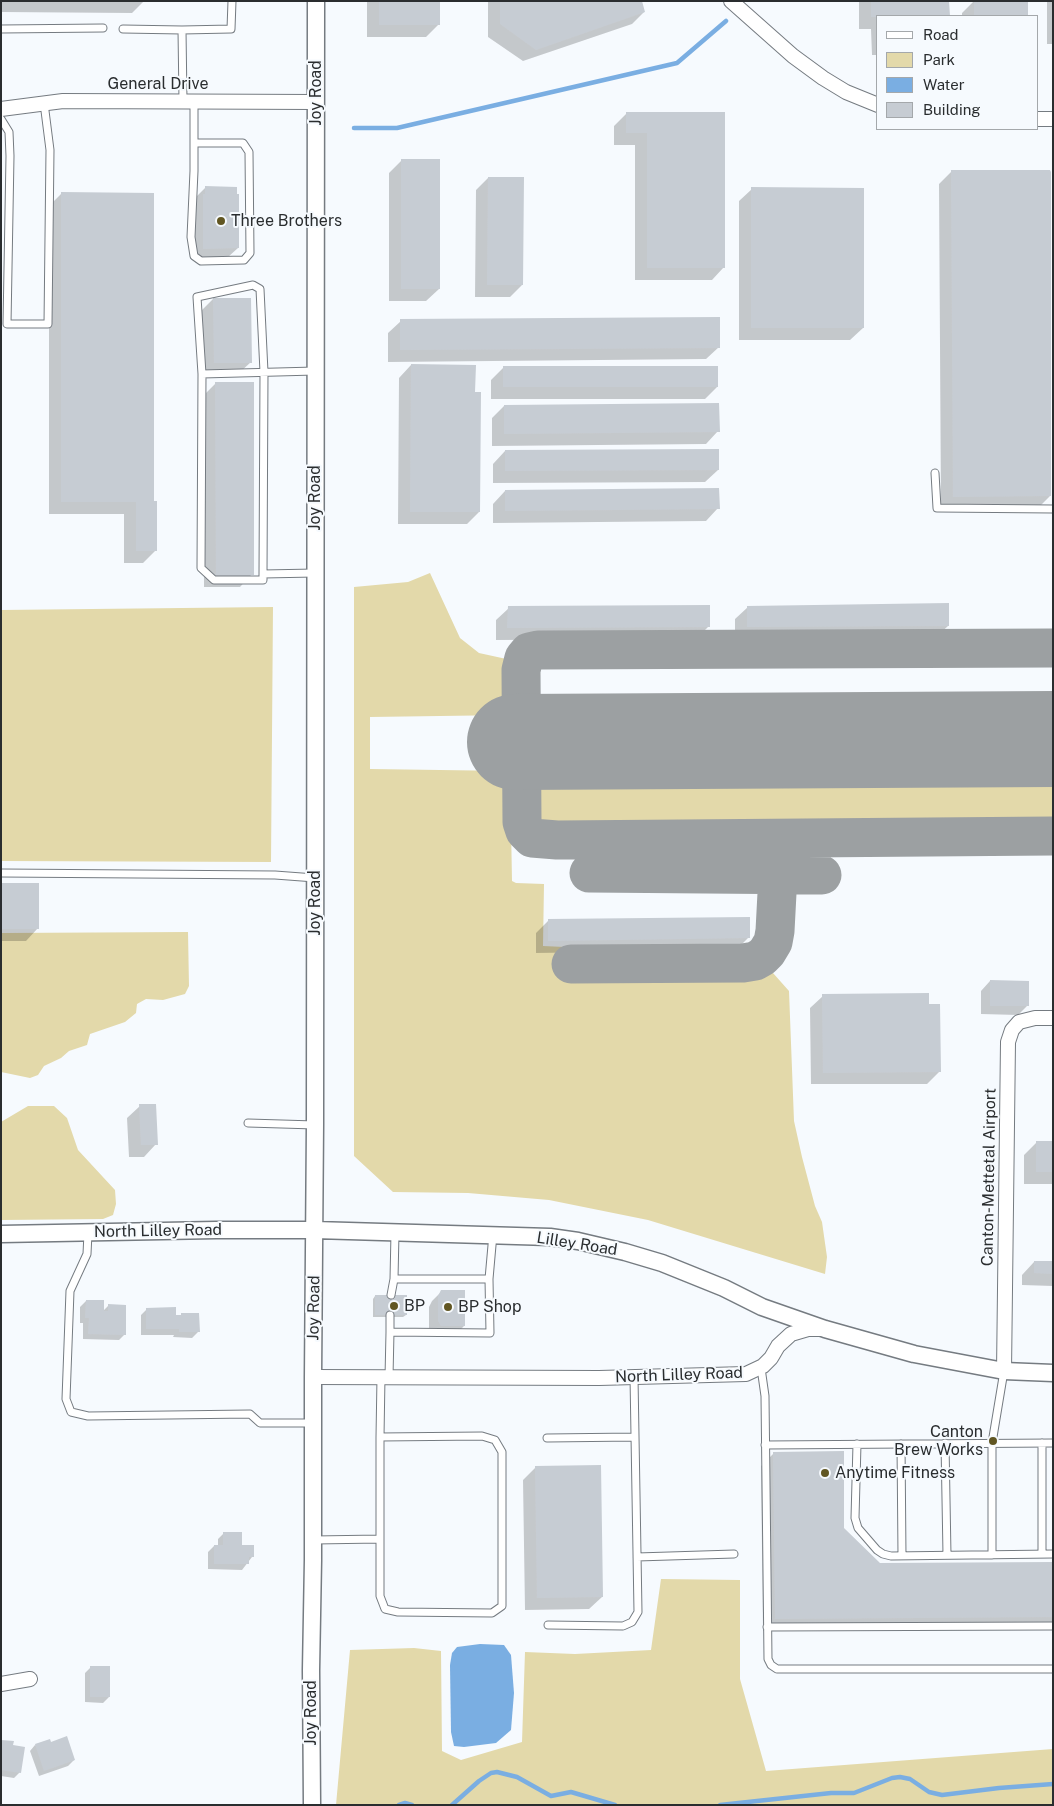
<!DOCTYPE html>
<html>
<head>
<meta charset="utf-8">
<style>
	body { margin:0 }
	#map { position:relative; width:1054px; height:1806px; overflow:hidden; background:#f6fafe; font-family:"Public Sans",sans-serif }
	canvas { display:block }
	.frame { position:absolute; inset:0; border:2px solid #2a2d2f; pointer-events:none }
	.legend { position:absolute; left:876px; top:15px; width:162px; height:115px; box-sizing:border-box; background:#f6fafe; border:1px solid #a4a8ab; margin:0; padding:6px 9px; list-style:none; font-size:15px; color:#2a2d2f }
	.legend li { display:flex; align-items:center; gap:10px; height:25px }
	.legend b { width:25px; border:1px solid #a4a8ab }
</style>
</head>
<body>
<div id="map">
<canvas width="1054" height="1806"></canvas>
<div class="frame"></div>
<ul class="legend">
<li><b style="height:6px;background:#fff"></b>Road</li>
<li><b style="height:14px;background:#e3d9aa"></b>Park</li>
<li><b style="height:14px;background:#7aaee2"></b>Water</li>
<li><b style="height:14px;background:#c6ccd3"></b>Building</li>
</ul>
</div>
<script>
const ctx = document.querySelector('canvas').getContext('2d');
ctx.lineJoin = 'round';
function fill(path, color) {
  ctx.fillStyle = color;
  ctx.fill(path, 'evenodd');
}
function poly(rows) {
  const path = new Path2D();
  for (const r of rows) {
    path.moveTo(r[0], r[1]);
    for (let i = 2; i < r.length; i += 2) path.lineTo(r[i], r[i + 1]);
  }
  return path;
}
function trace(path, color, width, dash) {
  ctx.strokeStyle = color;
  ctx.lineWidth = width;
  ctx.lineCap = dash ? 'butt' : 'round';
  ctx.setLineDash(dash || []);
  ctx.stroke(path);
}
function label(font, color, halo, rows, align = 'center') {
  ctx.font = font + ' "Public Sans",sans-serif';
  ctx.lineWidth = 4;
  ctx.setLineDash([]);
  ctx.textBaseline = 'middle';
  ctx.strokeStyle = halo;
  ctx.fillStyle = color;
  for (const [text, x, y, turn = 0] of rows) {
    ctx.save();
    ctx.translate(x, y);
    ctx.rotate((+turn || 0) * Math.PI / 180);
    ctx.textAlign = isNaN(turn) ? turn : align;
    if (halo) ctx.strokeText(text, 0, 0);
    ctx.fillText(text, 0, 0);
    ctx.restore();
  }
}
fill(poly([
	[430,573,460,638,479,653,511,660,510,715,370,717,370,769,510,771,512,881,516,883,544,884,543,946,565,947,566,973,574,974,757,972,766,968,773,973,789,991,794,1121,802,1157,815,1206,822,1222,827,1257,825,1274,648,1220,549,1200,468,1193,393,1192,354,1156,354,587,408,582],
	[273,607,271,862,1,861,1,610],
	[1047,768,1053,769,1053,822,1022,827,561,828,548,826,539,822,537,816,534,798,536,778,550,770],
	[188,932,189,986,185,994,163,1000,146,999,137,1004,136,1013,125,1022,90,1034,87,1045,69,1051,61,1058,44,1066,38,1075,30,1078,1,1072,1,933],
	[28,1106,54,1106,67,1118,78,1150,115,1190,116,1204,113,1215,103,1219,1,1220,1,1122],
	[661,1579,740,1580,740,1679,766,1771,1053,1749,1053,1805,336,1805,350,1650,414,1648,441,1651,442,1751,461,1760,522,1742,525,1652,575,1654,651,1650]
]), '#e3d9aa');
fill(poly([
	[480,1644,504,1645,511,1655,514,1693,511,1730,496,1743,464,1747,454,1746,451,1732,450,1665,452,1653,457,1647]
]), '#7aaee2');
fill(poly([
	[1,1,144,1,132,13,1,12],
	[367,1,439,1,439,24,426,37,367,37],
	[488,1,640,1,644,12,632,24,523,61,488,37],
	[859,1,948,1,948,16,878,16,878,55,872,55,871,29,859,29],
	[974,1,1026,1,1026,16,962,16,962,13],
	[1047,1,1053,1,1053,44,1047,44],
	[627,113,724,113,724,267,712,280,635,280,635,145,614,145,614,126],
	[402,160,439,289,426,301,389,301,389,173],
	[952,171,1050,496,1038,508,941,509,939,184],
	[488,178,522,285,510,297,475,297,476,190],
	[206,187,238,248,228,257,194,257,194,204,196,202,196,197],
	[752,189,863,328,850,340,739,340,739,201],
	[61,194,152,502,156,550,143,563,124,563,124,514,49,514,49,206],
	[213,299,251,362,238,374,202,375,201,311],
	[401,321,719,347,706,359,388,362,388,333],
	[411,365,474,393,479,512,467,524,398,524,399,378],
	[504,367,717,387,705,399,491,399,491,380],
	[216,383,252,574,240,587,204,587,203,396],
	[504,406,718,431,706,444,492,446,492,418],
	[505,451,718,470,705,482,493,483,493,464],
	[505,491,718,508,706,521,493,523,493,504],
	[748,607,948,626,935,638,735,639,735,619],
	[509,608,708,627,696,639,496,640,496,620],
	[1,884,38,928,26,941,1,941],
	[548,921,748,938,736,950,536,953,536,933],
	[990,981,1027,1006,1018,1015,981,1014,981,991],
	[823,996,928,1005,940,1071,927,1084,811,1084,810,1008],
	[140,1106,156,1144,144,1157,129,1157,127,1118],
	[1037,1142,1053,1142,1053,1184,1024,1184,1024,1155],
	[1034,1262,1053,1263,1053,1286,1022,1285,1022,1275],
	[442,1291,464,1326,455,1335,429,1331,429,1307,432,1301],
	[375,1296,406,1315,403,1317,373,1317,373,1299],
	[86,1301,103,1311,108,1306,125,1334,119,1340,83,1339,83,1323,80,1323,80,1307],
	[147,1309,174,1316,198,1332,192,1338,173,1337,174,1335,141,1335,141,1315],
	[774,1453,843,1528,879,1564,1053,1564,1053,1629,763,1631,761,1466],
	[536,1467,602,1597,589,1609,525,1610,523,1480],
	[224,1533,252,1557,242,1570,208,1569,208,1552,214,1546,218,1546,218,1539],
	[91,1667,109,1697,103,1703,85,1702,85,1673],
	[1,1741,12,1747,20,1772,14,1778,1,1776],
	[35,1745,74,1760,68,1766,39,1776,30,1751]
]), '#0003');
trace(poly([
	[354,128,397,128,677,63,726,21],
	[399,1805,405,1803,412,1805],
	[452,1805,479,1781,491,1773,497,1772,517,1777,551,1796,571,1792,615,1805],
	[720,1805,831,1793,854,1793,892,1778,900,1777,910,1779,929,1792,942,1795,999,1788,1053,1784]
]), '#7aaee2', 4.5);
trace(poly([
	[1053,648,538,650,529,652,524,658,521,670,522,822,525,831,532,838,557,840,1053,836],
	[589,873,822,875],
	[571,964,743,963,755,961,762,957,767,952,773,942,775,931,778,874]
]), '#9ca0a2', 39);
trace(poly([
	[515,742,1053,739]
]), '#9ca0a2', 96);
fill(poly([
	[379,1,440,1,440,25,379,25],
	[500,1,642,1,645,12,536,50,500,24],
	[871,1,949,1,950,16,871,17],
	[974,1,1028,1,1028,16,974,16],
	[626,112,725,112,725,268,647,268,647,133,626,133],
	[401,159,440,159,440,289,401,289],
	[951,170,1050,170,1051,172,1051,496,953,497],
	[488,177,524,177,523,285,487,285],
	[205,186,237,187,237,194,239,194,239,248,203,249,203,194,205,194],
	[751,187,864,188,864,328,751,328],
	[61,192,154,193,154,501,157,501,157,551,136,551,136,502,61,502],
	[213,298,251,298,252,363,214,363],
	[720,317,720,348,400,350,400,319],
	[411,364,476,365,475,392,481,392,480,512,410,512],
	[503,366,718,366,718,387,503,387],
	[215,382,254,382,254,575,216,575],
	[719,403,720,432,504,434,504,405],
	[719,449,719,470,505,471,505,450],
	[719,488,720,509,505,511,505,490],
	[949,603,949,626,747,627,747,606],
	[710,605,710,627,507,628,508,606],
	[1,883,39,883,39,929,1,929],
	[750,917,750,938,548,941,548,919],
	[990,980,1029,981,1029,1006,990,1006],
	[929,993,929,1004,940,1004,941,1072,823,1073,822,994],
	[139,1104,156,1104,158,1145,141,1145],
	[1036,1141,1053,1141,1053,1172,1036,1172],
	[1034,1261,1053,1261,1053,1274,1034,1273],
	[441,1290,465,1290,465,1326,441,1326,438,1321,438,1296],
	[375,1295,407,1295,407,1315,375,1315],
	[86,1300,104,1300,104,1311,108,1311,108,1304,126,1305,126,1335,88,1334,89,1318,85,1318],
	[176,1307,176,1315,181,1315,181,1313,199,1313,200,1332,179,1332,179,1329,146,1329,146,1308],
	[844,1451,844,1528,880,1563,1053,1562,1053,1617,775,1619,773,1452],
	[601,1465,603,1597,537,1598,535,1466],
	[223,1532,242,1532,242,1545,254,1545,254,1557,249,1557,249,1564,214,1564,214,1545,223,1545],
	[90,1666,110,1666,110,1697,90,1697],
	[67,1736,75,1760,44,1771,35,1744,50,1739,51,1742],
	[1,1740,14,1741,13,1745,25,1747,21,1773,1,1770]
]), '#c6ccd3');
const service = poly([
	[1,29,103,28],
	[123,29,182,30,183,101],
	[182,30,231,29,232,1],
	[1,119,9,132,10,156,7,324,48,324,50,150,44,103],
	[194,143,243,143,249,152,250,253,244,260,201,261,194,256,191,237,194,171,194,101],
	[315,371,202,374,201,568,214,580,263,580,263,574,315,573],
	[202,374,197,297,253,285,260,289,264,372,263,574],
	[935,473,937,508,1053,509],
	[1,873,275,875,315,878],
	[248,1123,315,1125],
	[88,1233,87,1254,70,1291,66,1399,71,1412,88,1416,250,1414,260,1423,313,1423],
	[489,1279,493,1234],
	[391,1295,394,1279],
	[390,1315,390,1332],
	[761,1368,765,1396,768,1659,771,1665,777,1669,1053,1669],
	[389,1377,390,1332,490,1333,489,1279,394,1279,395,1233],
	[380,1437,380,1596,385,1609,398,1612,492,1613,502,1606,502,1452,495,1440,482,1436,380,1437,381,1377],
	[547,1438,635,1437],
	[945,1443,947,1555],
	[857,1444,855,1518,858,1528,877,1550,883,1554,891,1556,1053,1554],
	[901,1444,902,1556],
	[765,1445,1053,1443],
	[314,1540,380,1539],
	[1042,1554,1042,1443],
	[992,1555,992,1443,1004,1371],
	[637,1557,734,1554],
	[548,1625,623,1626,632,1622,638,1612,634,1377],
	[767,1627,1053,1626]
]);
const minor = poly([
	[731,1,793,56,823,78,846,92,878,105],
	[1,109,63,101,316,102],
	[1038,119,1053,119],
	[1004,1371,1008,1042,1012,1030,1019,1022,1035,1018,1053,1018],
	[313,1377,599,1378,746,1374,763,1366,771,1358,778,1346,791,1334,808,1329,821,1329],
	[1,1684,30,1679]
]);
const tertiary = poly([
	[1,1234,216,1230,315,1230,550,1237,578,1241,625,1252,662,1263,724,1288,762,1307,825,1329,914,1354,1004,1371,1053,1373],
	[312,1805,311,1670,313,1560,313,1377,315,1124,316,1]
]);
trace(service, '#757b81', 9);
trace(minor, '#757b81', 16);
trace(tertiary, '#757b81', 19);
trace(service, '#fff', 7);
trace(minor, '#fff', 14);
trace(tertiary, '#fff', 16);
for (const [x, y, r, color] of [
	[221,221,5,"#615622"],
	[394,1306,5,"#615622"],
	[448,1307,5,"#615622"],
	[993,1441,5,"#615622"],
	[825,1473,5,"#615622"]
]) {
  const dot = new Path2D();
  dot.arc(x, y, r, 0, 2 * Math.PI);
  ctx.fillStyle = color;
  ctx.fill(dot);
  trace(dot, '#f6fafe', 2);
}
label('16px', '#2a2d2f', '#f6fafe', [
	["General Drive",158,84],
	["Joy Road",316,93,-90],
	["Joy Road",315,498,-90],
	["Joy Road",315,903,-90],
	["Canton-Mettetal Airport",989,1177,-89],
	["North Lilley Road",158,1231,-1],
	["Lilley Road",577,1244,9],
	["Joy Road",314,1308,-89],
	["North Lilley Road",679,1375,-2],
	["Joy Road",311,1713,-90]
]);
label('16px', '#2a2d2f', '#f6fafe', [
	["Three Brothers",231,221],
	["BP",404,1306],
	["BP Shop",458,1307],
	["Canton",983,1432,"right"],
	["Brew Works",983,1450,"right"],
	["Anytime Fitness",835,1473]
], 'left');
</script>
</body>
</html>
